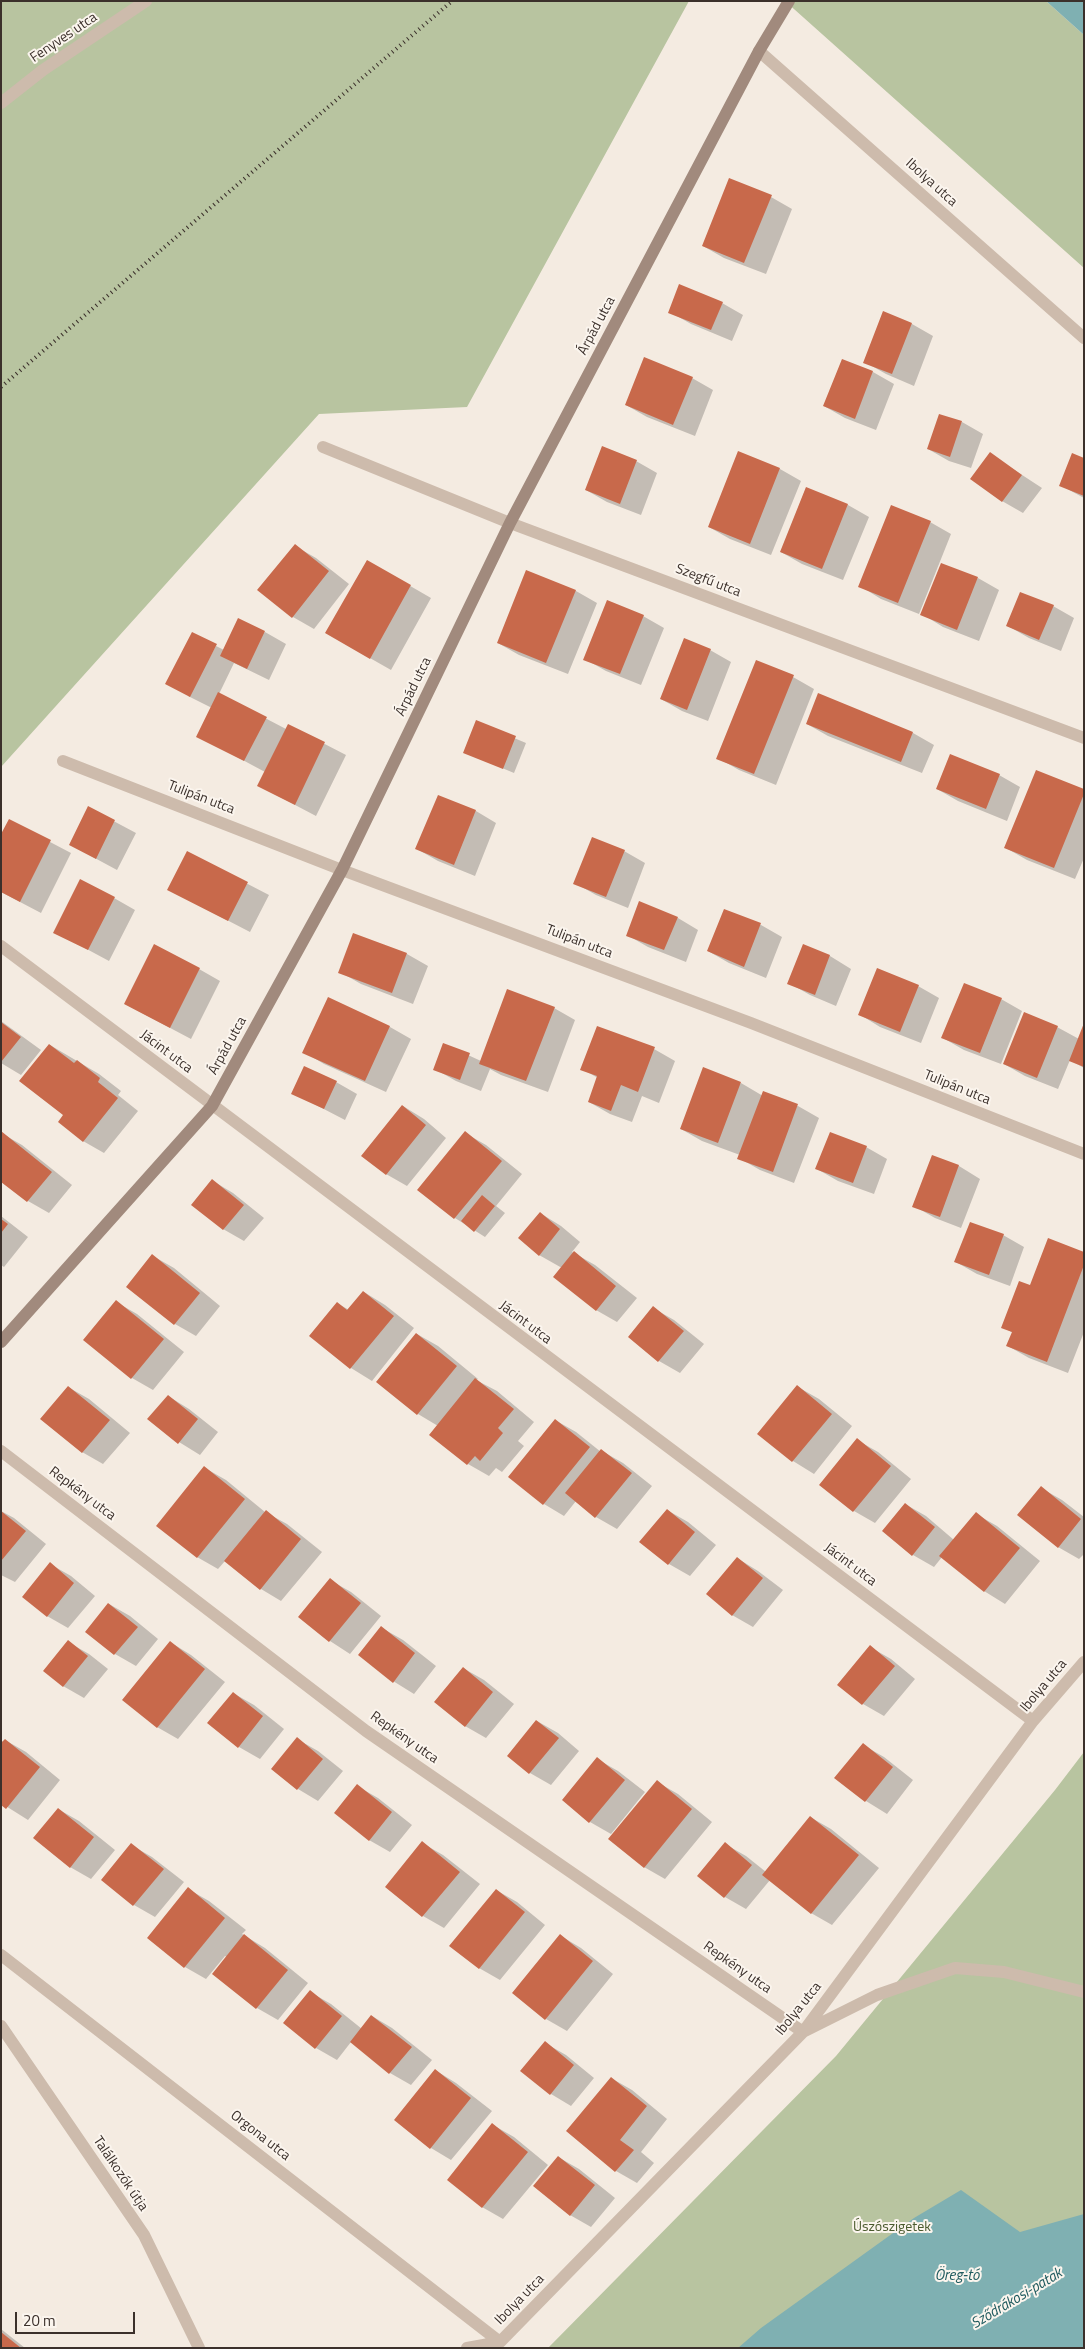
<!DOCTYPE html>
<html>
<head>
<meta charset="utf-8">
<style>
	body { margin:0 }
	#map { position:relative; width:1085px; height:2349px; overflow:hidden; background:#f4ebe1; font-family:"Titillium Web",sans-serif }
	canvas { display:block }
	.frame { position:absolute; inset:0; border:2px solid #3b302b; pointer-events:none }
	.scale { position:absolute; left:15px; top:2312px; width:120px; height:22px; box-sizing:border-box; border:2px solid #3b302b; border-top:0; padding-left:6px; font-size:15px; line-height:18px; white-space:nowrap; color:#3b302b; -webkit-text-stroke:4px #fbf5ee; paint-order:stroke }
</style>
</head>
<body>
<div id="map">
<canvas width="1085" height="2349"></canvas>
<div class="frame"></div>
<div class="scale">20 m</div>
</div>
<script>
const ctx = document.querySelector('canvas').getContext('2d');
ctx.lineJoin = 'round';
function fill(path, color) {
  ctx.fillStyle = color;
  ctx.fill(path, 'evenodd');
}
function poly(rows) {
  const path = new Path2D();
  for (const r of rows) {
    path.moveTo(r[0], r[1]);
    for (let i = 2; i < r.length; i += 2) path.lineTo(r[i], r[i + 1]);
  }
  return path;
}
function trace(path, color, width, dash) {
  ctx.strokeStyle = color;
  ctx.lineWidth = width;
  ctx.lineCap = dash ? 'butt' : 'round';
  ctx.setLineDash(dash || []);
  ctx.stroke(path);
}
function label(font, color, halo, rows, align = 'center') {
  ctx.font = font + ' "Titillium Web",sans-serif';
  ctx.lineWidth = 4;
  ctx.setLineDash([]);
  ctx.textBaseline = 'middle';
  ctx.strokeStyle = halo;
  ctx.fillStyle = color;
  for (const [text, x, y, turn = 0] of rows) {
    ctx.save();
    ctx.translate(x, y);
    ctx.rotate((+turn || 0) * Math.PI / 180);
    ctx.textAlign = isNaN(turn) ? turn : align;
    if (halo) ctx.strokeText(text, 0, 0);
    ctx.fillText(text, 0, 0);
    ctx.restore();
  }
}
fill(poly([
	[1,1,689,1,467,407,319,414,1,767],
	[785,1,1046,1,1084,35,1084,268],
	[1084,1752,1084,2348,548,2348,836,2056,1055,1790]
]), '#b8c4a0');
fill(poly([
	[1046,1,1084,1,1084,35],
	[961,2190,1020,2232,1084,2214,1084,2348,738,2348,761,2328,914,2218]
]), '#7fb0b2');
fill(poly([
	[771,197,792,209,766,274,724,258,703,246],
	[722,303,743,315,732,341,691,324,670,312],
	[884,313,912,324,933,336,914,386,886,374,865,362],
	[842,360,873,372,894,384,876,430,845,418,824,406],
	[692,378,713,390,695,436,647,417,626,405],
	[962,422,983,434,971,468,949,461,928,449],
	[603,448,636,461,657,473,641,515,607,502,586,490],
	[739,453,780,469,801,481,771,555,730,539,709,527],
	[990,454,1042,488,1023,513,1002,501],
	[1084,459,1084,498,1060,485],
	[806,488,848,505,869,517,843,580,802,564,781,552],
	[930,522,951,534,919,614,881,599,860,586],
	[295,546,316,558,349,584,314,629,293,617],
	[367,561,431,598,391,670,326,633],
	[527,571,576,591,597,603,568,674,519,655,498,643],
	[978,578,999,590,979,641,943,627,922,614],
	[1053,606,1074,618,1061,651,1029,638,1008,626],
	[643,616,664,628,641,685,606,671,585,659],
	[265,632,286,644,269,680,234,663,219,694,286,729,288,725,346,755,316,816,259,786,265,772,198,736,212,708,188,696,216,646,224,650],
	[710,650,731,662,708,721,682,711,661,699],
	[757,662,793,677,814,689,776,785,739,770,718,758],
	[818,695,913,733,934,745,922,773,828,736,807,724],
	[476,722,526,743,514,773,464,752],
	[999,775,1020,787,1007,821,958,801,937,789],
	[1084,791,1084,858,1075,879,1027,860,1006,848],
	[438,797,476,811,496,823,475,876,438,861,417,849],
	[89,808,136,833,117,870,91,856],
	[10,821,71,853,41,913,1,892,1,837],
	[624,851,645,863,628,908,596,895,575,883],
	[188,853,269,895,250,932,169,890],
	[114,898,135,910,109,961,55,932],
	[725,910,761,925,782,937,766,978,729,963,708,951],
	[678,918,698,930,686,962,648,947,627,935],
	[354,935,407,954,428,966,413,1004,361,984,340,972],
	[804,946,830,956,851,969,836,1006,810,995,789,983],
	[199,969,220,981,191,1039,125,1004],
	[918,986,939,998,921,1043,880,1027,859,1014],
	[328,999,390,1027,411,1039,386,1092,324,1064,304,1052],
	[1001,999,1022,1011,1001,1064,964,1050,943,1038],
	[554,1008,575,1020,548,1092,501,1075,490,1069,481,1091,456,1081,435,1069,444,1044,481,1061],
	[1,1021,41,1050,21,1075,1,1063],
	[1084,1026,1084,1068,1070,1060,1058,1089,1025,1076,1004,1064,1057,1027,1079,1039],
	[50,1045,99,1074,121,1091,118,1095,138,1111,104,1153,83,1141,64,1115],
	[654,1049,675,1061,659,1103,642,1096,632,1122,610,1114,589,1102,598,1078,582,1069],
	[336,1082,357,1094,345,1120,293,1093],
	[741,1083,763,1096,764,1093,798,1106,819,1118,794,1183,760,1170,739,1158,740,1155,702,1141,681,1129],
	[403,1106,424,1119,446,1138,407,1186,386,1174],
	[1,1133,22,1145,72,1185,49,1213,28,1201,1,1180],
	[465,1133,486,1145,522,1174,496,1206,505,1213,485,1237,455,1218,419,1190],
	[866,1147,887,1159,874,1194,838,1181,817,1169],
	[933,1157,959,1166,980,1179,961,1228,935,1218,914,1206],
	[213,1181,233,1193,264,1218,244,1241,223,1229],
	[540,1213,561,1226,580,1242,572,1252,595,1265,637,1298,617,1322,596,1310,562,1268,539,1255],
	[1,1216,28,1237,4,1267,1,1265],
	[1003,1235,1024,1247,1010,1286,977,1274,956,1262],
	[1084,1253,1084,1332,1068,1373,1029,1358,1008,1346,1013,1333,1003,1327,1031,1287],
	[153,1256,174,1268,220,1306,196,1336,175,1324,128,1286],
	[364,1292,385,1305,414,1328,372,1381,351,1368,311,1336,337,1303,349,1310],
	[116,1302,137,1314,184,1352,153,1390,132,1378,85,1340],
	[653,1308,674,1320,704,1344,680,1373,659,1361,629,1337],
	[417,1334,438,1346,478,1379,476,1380,497,1391,534,1422,518,1441,524,1446,502,1472,496,1468,489,1476,468,1464,431,1434,438,1426,418,1414,378,1382],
	[68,1387,89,1399,130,1433,103,1464,82,1452],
	[798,1387,819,1399,852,1426,814,1474,793,1461,759,1434],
	[168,1396,189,1409,218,1432,200,1455,179,1442],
	[555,1420,576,1432,601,1452,602,1451,623,1463,652,1486,617,1529,596,1517,576,1501,564,1516,544,1504],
	[857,1440,878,1452,911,1479,875,1523,854,1511],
	[205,1468,226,1480,265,1512,287,1524,322,1552,281,1601,261,1589,225,1561,218,1569,197,1557],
	[1041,1488,1062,1500,1084,1517,1084,1554,1079,1559,1058,1547],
	[905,1504,926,1516,954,1540,976,1514,997,1526,1040,1561,1005,1604,984,1591,942,1557,934,1567,913,1555],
	[667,1510,688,1522,716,1545,690,1576,669,1564,641,1542],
	[1,1511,14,1518,46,1544,15,1582,1,1575],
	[737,1558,758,1571,783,1590,753,1627,732,1615],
	[50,1564,71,1576,95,1596,68,1628,47,1616],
	[330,1580,351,1592,381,1616,350,1654,330,1641,299,1617],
	[109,1604,130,1616,158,1639,136,1666,115,1654],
	[382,1628,403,1640,436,1666,414,1694,393,1681],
	[68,1642,89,1654,108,1669,84,1698,63,1686],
	[170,1642,191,1655,225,1682,178,1739,157,1727],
	[870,1647,891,1659,915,1679,884,1716,863,1704,839,1685],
	[463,1668,484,1680,514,1704,486,1738,465,1726],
	[233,1693,254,1705,284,1729,260,1759,239,1747],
	[537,1721,558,1733,579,1751,551,1785,530,1773,509,1756],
	[297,1739,318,1751,343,1771,318,1801,298,1789],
	[1,1740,3,1742,5,1740,26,1752,60,1780,28,1820,1,1803],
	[863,1745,884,1757,913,1780,887,1814,866,1801,836,1778],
	[597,1759,618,1771,645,1792,611,1834,590,1822],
	[657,1782,678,1794,712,1822,665,1879,644,1867],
	[357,1786,378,1798,412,1825,390,1852,369,1840],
	[58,1809,79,1821,115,1850,91,1879,70,1867],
	[810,1817,831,1829,879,1868,832,1925,811,1913,770,1880,746,1909,725,1897,699,1876,725,1844,746,1856,766,1872],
	[422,1843,443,1855,480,1884,444,1928,423,1916],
	[131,1845,152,1857,184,1882,155,1917,134,1905,103,1880],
	[188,1889,209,1901,246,1930,242,1934,265,1948,308,1983,278,2020,257,2008,214,1974,227,1957,225,1956,206,1979,185,1967],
	[496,1890,517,1902,545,1925,500,1980,479,1968],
	[561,1936,581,1948,613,1974,567,2031,546,2019],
	[310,1992,331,2004,362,2029,372,2016,392,2028,432,2060,411,2085,390,2073,351,2042,337,2060,316,2048],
	[545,2043,566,2055,594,2078,571,2106,551,2094],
	[435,2070,456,2083,492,2111,451,2160,431,2148],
	[611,2078,632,2090,667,2119,641,2152,654,2163,637,2183,616,2171],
	[493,2125,514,2137,548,2165,503,2219,482,2207],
	[558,2157,579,2169,615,2198,591,2227,570,2215],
	[1,2329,25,2348,1,2348]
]), '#0003');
fill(poly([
	[729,178,772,195,744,263,702,246],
	[679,284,723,302,711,330,668,313],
	[883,311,912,323,892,374,863,363],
	[644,357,693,377,673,425,625,405],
	[842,359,873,371,855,419,823,406],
	[939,414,962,421,950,457,927,449],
	[602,446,637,460,620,504,585,490],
	[738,451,780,468,750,544,708,527],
	[990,452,1022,475,1002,502,970,479],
	[1072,453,1084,458,1084,496,1059,486],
	[806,487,848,504,822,569,780,552],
	[891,505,931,521,898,603,858,587],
	[295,544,329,571,292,618,257,590],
	[367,560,411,585,370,659,325,633],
	[941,563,978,577,957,630,920,615],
	[526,570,576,590,546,663,497,643],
	[1020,592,1054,605,1039,640,1006,626],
	[607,600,644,615,620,674,583,660],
	[238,618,265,631,247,669,220,656],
	[192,632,217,644,190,697,165,684],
	[684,638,711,649,687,710,660,699],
	[756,660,794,675,754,774,716,759],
	[218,692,267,717,244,761,196,737],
	[818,693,913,732,901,762,806,724],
	[476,720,516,736,503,769,463,753],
	[288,724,325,742,295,805,257,786],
	[950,754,1000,774,986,809,936,789],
	[1036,770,1084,789,1084,794,1054,868,1004,848],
	[438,795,476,810,454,865,415,849],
	[88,806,115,820,96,859,69,845],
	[9,819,51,840,20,902,1,892,1,834],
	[592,837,625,850,606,897,573,884],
	[187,851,248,882,228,921,167,890],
	[80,879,115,897,88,950,53,933],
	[639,901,678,917,664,950,626,936],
	[724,909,761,923,744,967,707,951],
	[353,933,407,953,392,993,338,973],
	[154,944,200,968,170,1028,124,1004],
	[803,944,830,955,815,995,787,984],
	[877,968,919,985,900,1032,858,1015],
	[964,983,1002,998,980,1053,941,1038],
	[507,989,555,1007,526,1081,479,1064],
	[328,997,390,1026,365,1081,302,1053],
	[1024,1012,1058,1026,1037,1078,1003,1064],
	[1,1022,21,1037,1,1062],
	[1084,1023,1084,1067,1069,1061],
	[597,1026,655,1047,638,1092,621,1085,611,1111,588,1102,597,1076,580,1070],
	[443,1043,470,1053,460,1080,433,1070],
	[49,1044,74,1063,77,1060,100,1078,98,1082,118,1098,83,1142,58,1122,63,1115,19,1081],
	[304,1066,337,1081,324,1109,291,1094],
	[703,1067,741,1082,718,1143,680,1129],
	[763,1091,798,1104,773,1172,737,1159],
	[402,1105,426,1125,386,1175,361,1156],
	[1,1131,52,1172,27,1202,1,1182],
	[465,1131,502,1161,454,1219,417,1190],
	[830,1132,867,1146,853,1183,815,1169],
	[932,1155,959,1165,940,1217,912,1207],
	[212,1179,244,1205,223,1230,191,1205],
	[482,1195,495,1206,474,1232,461,1221],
	[540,1212,560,1229,539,1256,518,1238],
	[1,1219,8,1224,1,1233],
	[970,1222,1004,1234,989,1275,954,1262],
	[1048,1238,1084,1252,1084,1265,1047,1362,1006,1346,1012,1332,1001,1328,1019,1281,1030,1285],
	[574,1251,616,1286,596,1311,553,1277],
	[152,1254,200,1293,174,1325,126,1287],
	[363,1291,394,1316,350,1369,309,1336,337,1302,347,1310],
	[116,1300,164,1339,131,1379,83,1340],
	[653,1306,684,1331,658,1362,628,1337],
	[416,1333,457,1366,417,1415,376,1382],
	[475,1378,514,1409,498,1428,503,1433,480,1461,475,1456,467,1465,429,1435],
	[797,1385,832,1414,792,1462,757,1434],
	[68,1386,110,1420,82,1453,40,1419],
	[168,1395,198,1419,178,1444,147,1419],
	[555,1419,590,1447,543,1505,508,1477],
	[857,1438,891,1466,853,1512,819,1485],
	[601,1449,632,1473,595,1518,565,1493],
	[204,1466,245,1499,197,1558,156,1526],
	[1041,1486,1081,1519,1058,1548,1017,1515],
	[905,1503,935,1527,912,1556,882,1531],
	[667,1509,695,1532,668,1565,639,1542],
	[266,1510,301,1539,260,1590,224,1561],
	[1,1511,26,1531,1,1561],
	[976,1512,1020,1548,984,1592,939,1556],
	[737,1557,763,1578,732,1616,706,1594],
	[50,1562,74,1583,47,1617,22,1597],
	[330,1578,361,1603,329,1642,298,1617],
	[108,1603,138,1627,114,1655,85,1632],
	[381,1626,415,1653,393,1683,358,1655],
	[68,1640,88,1656,63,1687,43,1671],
	[170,1641,205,1669,157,1728,122,1700],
	[870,1645,895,1666,862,1705,837,1685],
	[463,1667,493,1692,465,1727,434,1702],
	[233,1692,263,1716,238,1748,207,1723],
	[536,1720,559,1738,529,1774,507,1756],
	[297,1737,323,1759,297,1790,271,1769],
	[5,1739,40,1767,6,1809,1,1805,1,1743],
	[863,1743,893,1767,865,1802,834,1778],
	[597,1757,625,1780,589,1823,562,1800],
	[657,1780,692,1809,644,1868,608,1839],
	[357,1784,392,1812,369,1841,334,1813],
	[58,1808,94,1837,70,1868,33,1838],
	[810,1816,859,1855,811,1914,762,1875],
	[422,1841,460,1872,422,1917,385,1887],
	[725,1842,752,1865,724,1898,697,1876],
	[131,1843,164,1869,133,1906,101,1880],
	[188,1887,225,1918,184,1968,147,1938],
	[496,1889,525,1912,479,1969,449,1946],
	[244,1934,288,1970,256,2009,212,1974],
	[560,1934,593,1961,545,2020,512,1993],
	[310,1990,342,2016,315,2049,283,2023],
	[371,2015,412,2047,389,2074,350,2042],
	[545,2041,574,2065,550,2095,520,2071],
	[435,2069,471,2098,430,2149,394,2120],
	[611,2077,647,2106,620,2140,634,2150,615,2172,566,2131],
	[492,2123,528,2152,482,2208,447,2180],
	[558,2156,595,2185,570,2216,533,2186],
	[1,2332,21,2348,1,2348]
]), '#c8694b');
trace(poly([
	[759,51,1084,338],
	[1,103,43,70,146,1],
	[323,447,510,523,1084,738],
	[63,761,342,870,751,1023,1084,1154],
	[1,946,1033,1721],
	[1,1451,366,1731,803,2032],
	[1,1955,500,2342],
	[1,2026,144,2235,199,2348],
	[805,2031,877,1995,955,1968,1004,1972,1084,1992],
	[500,2342,803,2032,1033,1721,1084,1662],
	[467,2348,500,2342]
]), '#cdbbac', 12);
trace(poly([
	[1,1342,212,1106,342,870,510,523,759,51,789,1]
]), '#a18a7d', 12);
trace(poly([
	[1,387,452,1]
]), '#3b302b', 4, [1, 4]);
label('14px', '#3b302b', '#fbf5ee', [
	["Fenyves utca",64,38,-34],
	["Ibolya utca",931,183,42],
	["Árpád utca",597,326,-62],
	["Szegfű utca",708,581,21],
	["Árpád utca",414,687,-64],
	["Tulipán utca",201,798,21],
	["Tulipán utca",579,942,21],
	["Árpád utca",228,1046,-61],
	["Jácint utca",166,1052,37],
	["Tulipán utca",957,1088,22],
	["Jácint utca",525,1323,37],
	["Repkény utca",82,1494,37],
	["Jácint utca",850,1565,37],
	["Ibolya utca",1044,1686,-50],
	["Repkény utca",404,1738,35],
	["Repkény utca",737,1968,35],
	["Ibolya utca",799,2009,-51],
	["Orgona utca",260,2136,38],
	["Találkozók útja",120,2174,56],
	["Ibolya utca",520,2300,-46]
]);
label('14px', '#4a5a2e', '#fbf5ee', [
	["Úszószigetek",892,2228]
]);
label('italic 15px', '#1f5a5e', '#fbf5ee', [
	["Öreg-tó",957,2276],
	["Sződrákosi-patak",1017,2299,-31]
]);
</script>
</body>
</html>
